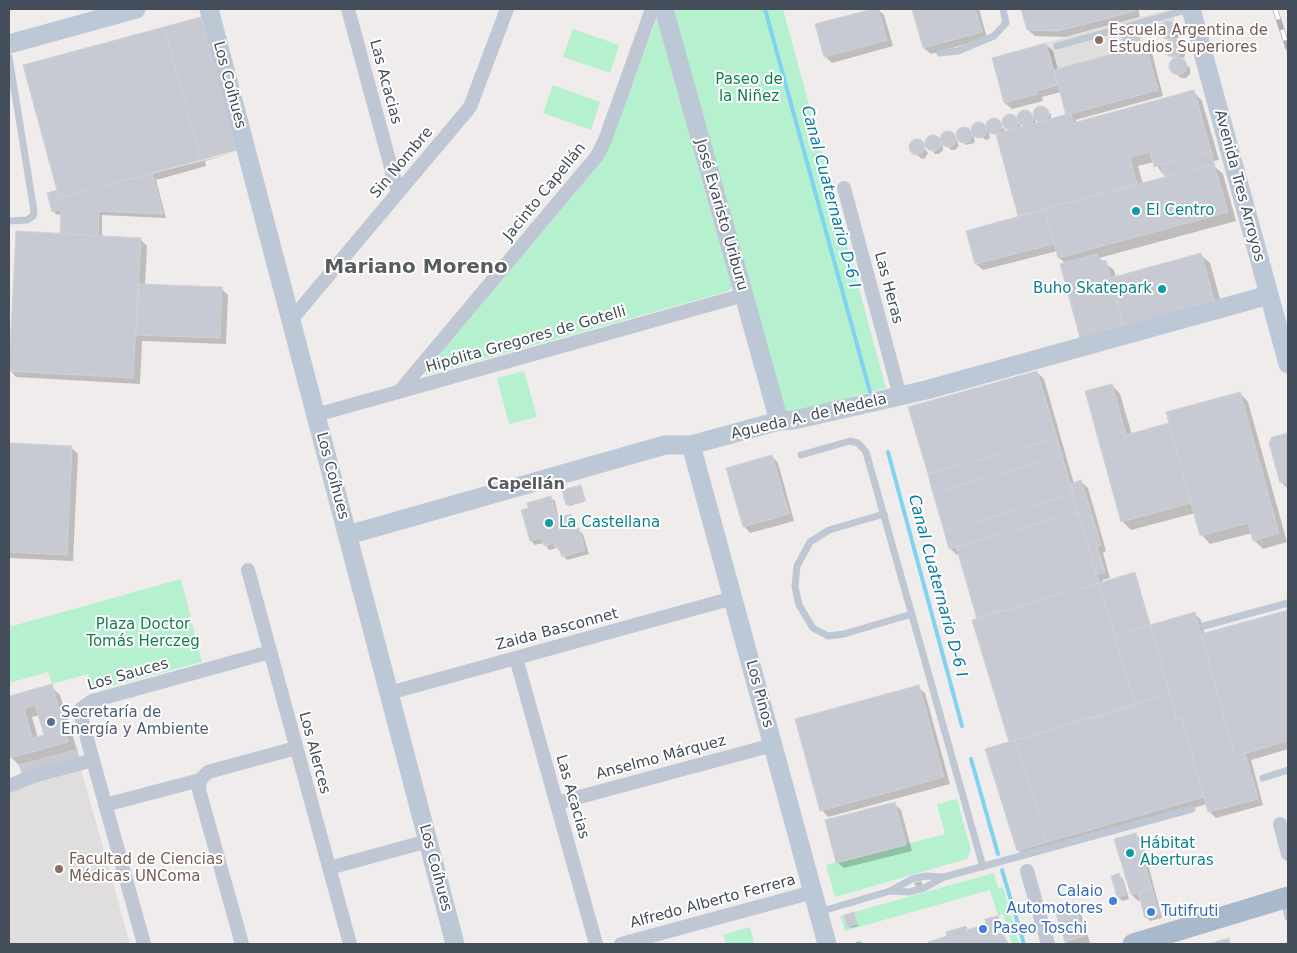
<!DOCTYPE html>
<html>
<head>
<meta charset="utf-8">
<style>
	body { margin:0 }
	#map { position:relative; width:1297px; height:953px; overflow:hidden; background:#efeceb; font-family:"DejaVu Sans",sans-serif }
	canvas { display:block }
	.frame { position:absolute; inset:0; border:10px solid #434e5a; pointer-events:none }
</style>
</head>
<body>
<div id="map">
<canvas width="1297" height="953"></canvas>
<div class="frame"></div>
</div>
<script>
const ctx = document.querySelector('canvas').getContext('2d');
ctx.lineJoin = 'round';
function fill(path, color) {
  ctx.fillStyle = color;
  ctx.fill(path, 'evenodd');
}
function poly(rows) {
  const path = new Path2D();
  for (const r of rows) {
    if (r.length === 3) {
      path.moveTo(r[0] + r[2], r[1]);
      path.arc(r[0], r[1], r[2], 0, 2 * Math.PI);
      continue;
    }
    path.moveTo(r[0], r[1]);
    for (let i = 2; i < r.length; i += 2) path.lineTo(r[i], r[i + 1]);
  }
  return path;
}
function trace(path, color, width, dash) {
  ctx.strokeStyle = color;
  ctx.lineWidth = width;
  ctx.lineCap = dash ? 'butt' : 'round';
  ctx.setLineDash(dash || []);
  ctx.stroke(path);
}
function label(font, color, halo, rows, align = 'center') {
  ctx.font = font + ' "DejaVu Sans",sans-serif';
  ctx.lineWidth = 4;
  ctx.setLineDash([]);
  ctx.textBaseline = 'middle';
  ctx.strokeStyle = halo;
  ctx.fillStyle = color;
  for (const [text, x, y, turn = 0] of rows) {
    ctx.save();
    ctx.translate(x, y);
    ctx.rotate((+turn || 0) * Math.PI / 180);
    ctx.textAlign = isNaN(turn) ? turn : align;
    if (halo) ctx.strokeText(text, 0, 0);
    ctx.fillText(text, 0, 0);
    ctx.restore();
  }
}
fill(poly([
	[1171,9,1179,36,1166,39,1162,36,1159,29,1139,39,1138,45,1134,48,1054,70,1046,43],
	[81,769,130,944,9,944,9,794,36,781]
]), '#e0dddd');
fill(poly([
	[672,9,783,9,886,388,793,412,785,412],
	[657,18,732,288,726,292,426,375,426,371,604,159],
	[573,29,619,45,610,73,563,57],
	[553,85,600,102,591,130,543,113],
	[524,371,537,417,509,424,497,378],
	[181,579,202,662,93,691,88,674,52,684,48,672,9,683,9,627],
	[957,799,971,850,967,859,835,897,826,865,945,834,937,804],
	[994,873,998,888,1003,887,1019,944,1012,944,1003,914,998,916,990,890,845,931,840,916],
	[750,927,754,944,726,944,723,935]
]), '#b6f1cf');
fill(poly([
	[878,9,884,15,893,46,832,63,825,56,817,25],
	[914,9,979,9,987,38,931,54,924,48],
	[1023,9,1138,9,1140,17,1065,37,1035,36,1028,30],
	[201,18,237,149,149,172,151,174,237,152,205,161,206,166,156,180,166,218,102,215,102,237,141,240,147,246,145,285,221,288,228,295,226,344,142,341,140,384,16,377,10,370,64,235,62,233,62,214,57,215,53,211,58,191],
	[1169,23,1178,30,1180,35,1175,41,1185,50,1185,56,1181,60,1190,68,1190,74,1186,78,1181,78,1172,70,1171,65,1175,59,1166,51,1170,41,1161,30,1163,25],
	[1129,33,1134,34,1143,43,1142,48,1145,47,1152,53,1163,96,1075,120,1078,123,1194,92,1202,101,1219,160,1214,161,1215,167,1223,174,1236,221,1099,258,1114,270,1116,278,1201,255,1210,263,1223,309,1090,346,1066,264,1059,258,1057,251,983,270,976,264,968,232,1020,217,998,137,988,128,990,122,998,121,1006,132,1011,131,1004,123,1007,116,1015,118,1020,123,1020,128,1026,127,1020,121,1020,115,1027,112,1035,119,1036,124,1042,123,1034,113,1036,109,1042,107,1051,114,1051,120,1068,115,1061,92,1042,97,1043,101,1012,109,1005,103,993,59,1046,45,1053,51,1058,70,1131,51,1124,41,1125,36],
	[1154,162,1166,178,1143,184,1138,166],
	[981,124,988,130,988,128,990,138,987,140,974,134,973,128],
	[961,129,967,129,972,134,975,140,974,143,966,145,958,138,958,132],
	[948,133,956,138,959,146,955,150,951,150,942,140,942,136],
	[930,137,934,137,942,143,942,140,943,150,939,154,935,154,927,144],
	[919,141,928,153,925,158,922,159,912,151,913,143],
	[1037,372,1044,379,1074,484,1081,482,1088,488,1106,551,1103,553,1110,578,1102,580,1103,583,1135,573,1151,626,1195,614,1201,620,1205,635,1288,611,1288,749,1251,760,1263,805,1216,818,1210,812,1207,804,1024,857,1018,850,1010,743,959,554,957,555,950,548],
	[1112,385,1120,394,1132,435,1171,424,1240,393,1248,402,1287,542,1263,549,1254,540,1252,533,1210,544,1202,535,1195,513,1131,530,1122,521],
	[1288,434,1288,488,1287,488,1281,482,1273,438],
	[9,444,71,447,78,454,73,561,9,558],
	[772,456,778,463,794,521,750,533,744,526],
	[581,486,586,501,569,506,567,504],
	[550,497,555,501,559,519,571,515,575,520,578,530,583,534,589,554,567,560,557,548,549,550,544,543,535,545,531,541,523,511],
	[51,686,60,695,80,759,20,766,11,757,9,749,9,698],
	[39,715,45,736,38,738,32,717],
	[918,687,925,693,950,784,828,817,822,810],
	[894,803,901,810,912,851,844,868,837,862],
	[1135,834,1142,841,1162,918,1150,921,1146,917,1141,900,1138,901,1132,895],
	[1119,875,1123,879,1129,899,1122,901,1118,897],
	[921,881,923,886,917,888,914,883],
	[1074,904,1080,910,1090,943,1068,944,1066,942],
	[854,914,858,926,850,928,849,926],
	[998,917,1004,928,997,930,999,935,1003,934,1009,944,930,944,929,942,949,937,966,927,969,931,988,925],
	[860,941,863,944,856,944,856,942]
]), '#0003');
trace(poly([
	[765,9,870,392],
	[888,452,962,726],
	[971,759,998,854],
	[1002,870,1024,944]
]), '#80d3f0', 4);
const building = poly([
	[873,9,878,9,887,40,824,57,815,24,873,9],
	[912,9,975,9,982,32,923,48,912,9],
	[1021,9,1134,9,1135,11,1058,31,1027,30,1021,9],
	[201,17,237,150,201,160,164,27,201,17],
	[1168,30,9],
	[164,27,201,160,59,198,23,65,164,27],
	[1131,40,9],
	[1173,48,9],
	[1046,43,1058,85,1036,91,1037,94,1004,103,992,58,1046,43],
	[1145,45,1158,90,1066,115,1054,70,1145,45],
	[1178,66,9],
	[1194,90,1211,151,1154,167,1150,152,1130,157,1137,184,1018,216,996,134,1071,113,1073,123,1194,90],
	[1041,114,8],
	[1025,118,8],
	[1010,122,8],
	[994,126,8],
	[979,130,8],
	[964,135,8],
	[948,139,8],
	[933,143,8],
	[917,147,8],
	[1211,151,1214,164,1165,177,1161,165,1211,151],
	[1214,164,1228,212,1058,258,1045,209,1214,164],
	[152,173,163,214,99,211,98,236,60,233,61,209,52,212,47,193,57,190,59,198,152,173],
	[1045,209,1054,244,975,264,966,231,1045,209],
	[16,231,141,238,133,378,9,371,16,231],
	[1201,253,1214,300,1123,325,1110,278,1201,253],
	[1097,254,1099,262,1106,260,1123,325,1080,338,1060,264,1097,254],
	[139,284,222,287,220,338,136,335,139,284],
	[1037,371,1057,438,928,474,908,407,1037,371],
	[1112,384,1126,435,1169,423,1191,503,1121,522,1085,391,1112,384],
	[1240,392,1279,533,1253,541,1248,523,1200,536,1166,412,1240,392],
	[1288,433,1288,489,1286,481,1280,483,1269,443,1272,437,1288,433],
	[1057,438,1062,456,933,493,928,474,1057,438],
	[9,443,72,446,67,555,9,552,9,443],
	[772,455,789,514,743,527,726,468,772,455],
	[1062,456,1073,494,944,531,933,493,1062,456],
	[1081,480,1101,545,1097,546,1105,572,1096,574,1070,484,1081,480],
	[581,485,585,500,566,505,562,490,581,485],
	[1073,494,1078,512,949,549,944,531,1073,494],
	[551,496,557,518,571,514,575,529,579,528,585,550,562,557,559,547,555,548,554,543,544,546,541,538,530,541,521,510,528,508,527,503,551,496],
	[1078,512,1099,583,977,618,956,547,1078,512],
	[1135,572,1150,625,1114,635,1099,583,1135,572],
	[1099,583,1135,705,1009,742,972,620,1099,583],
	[1288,610,1288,741,1235,756,1201,634,1288,610],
	[1195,612,1235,756,1245,753,1258,799,1208,812,1182,719,1177,720,1150,625,1195,612],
	[1150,625,1170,694,1135,705,1114,635,1150,625],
	[52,684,68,742,10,758,9,696,52,684],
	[35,705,44,735,32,738,24,709,35,705],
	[919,685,944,777,820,811,795,719,919,685],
	[1170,694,1177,720,1182,719,1204,797,1047,842,1015,740,1170,694],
	[1015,740,1047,842,1017,851,985,749,1015,740],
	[77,750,79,758,22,774,19,765,77,750],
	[895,802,906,845,836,863,825,820,895,802],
	[1136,833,1152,889,1131,895,1114,839,1136,833],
	[1119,873,1126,895,1117,897,1111,876,1119,873],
	[1152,889,1159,914,1145,918,1138,893,1152,889],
	[1074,902,1084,936,1065,942,1054,908,1074,902],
	[854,912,857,924,847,927,844,915,854,912],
	[998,916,1000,924,994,926,997,934,1003,932,1007,944,929,944,928,942,947,936,946,932,966,926,967,930,986,924,985,919,998,916],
	[1229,938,1230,944,1209,944,1229,938]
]);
fill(building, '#c7cad2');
trace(building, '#cfd1d8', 1);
trace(poly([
	[1057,46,1190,9],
	[940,53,958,51,994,36,1006,23,1003,9],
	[9,57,34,211,33,216,27,220,9,221],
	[801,455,850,441,858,443,866,452,983,867],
	[884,514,829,530,810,542,797,566,795,586,799,605,813,628,828,636,844,634,912,614],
	[1204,626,1288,603],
	[1263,778,1288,770],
	[890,891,909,892,924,888,944,877,1192,809],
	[1284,901,1288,917],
	[819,912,890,891,912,879,926,876,944,877]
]), '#bec7d3', 7);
trace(poly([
	[348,9,398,193],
	[844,188,900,396],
	[291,320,470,107,507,9],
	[399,392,597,156,605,140,652,9],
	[316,415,744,295],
	[248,570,350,944],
	[516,658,596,944],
	[389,693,733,598],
	[9,786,33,776,93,760],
	[557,803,773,745],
	[105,805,200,780],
	[1280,824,1288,854],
	[329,868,428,841],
	[1027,871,1048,944],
	[144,944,81,717,81,709,92,701,270,652],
	[242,944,199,790,200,780,208,772,296,748],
	[621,944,813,892]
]), '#bec7d3', 14);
trace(poly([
	[209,9,455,944],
	[664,9,779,421],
	[1191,9,1288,364],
	[9,44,136,9],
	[691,445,827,944],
	[348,535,665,445,691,445,779,421,794,420,926,390,1269,295]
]), '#bdc8d7', 19);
trace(poly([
	[1133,944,1288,897]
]), '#a9b9cd', 21);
const rail = poly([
	[1275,9,1288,48]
]);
trace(rail, '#adb0b7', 5.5);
trace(rail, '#fff', 4, [11]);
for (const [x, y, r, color] of [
	[1099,40,5,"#8d6e63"],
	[1136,211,5,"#0f9aa8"],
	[1162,289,5,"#0f9aa8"],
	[549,523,5,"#0f9aa8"],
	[51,722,5,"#5c6f8a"],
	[1130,853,5,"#0f9aa8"],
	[59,869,5,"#8d6e63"],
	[1113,901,5,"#3f7fe0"],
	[1151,912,5,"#3f7fe0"],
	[983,929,5,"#3f7fe0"]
]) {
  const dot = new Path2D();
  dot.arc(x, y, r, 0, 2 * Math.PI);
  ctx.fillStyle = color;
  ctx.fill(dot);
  trace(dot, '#fff', 2);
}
label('15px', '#785e54', '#fff', [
	["Escuela Argentina de",1109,31],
	["Estudios Superiores",1109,48],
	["Facultad de Ciencias",69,860],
	["Médicas UNComa",69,877]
], 'left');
label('15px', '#117e4d', '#fff', [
	["Paseo de",749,80],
	["la Niñez",749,97],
	["Plaza Doctor",143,625],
	["Tomás Herczeg",143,642]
]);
label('15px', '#434e5a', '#fff', [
	["Las Acacias",385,82,75],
	["Los Coíhues",229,85,75],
	["Sin Nombre",402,163,-50],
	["Avenida Tres Arroyos",1239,186,75],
	["Jacinto Capellán",545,192,-51],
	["José Evaristo Uriburu",721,215,74],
	["Las Heras",888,288,75],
	["Hipólita Gregores de Gotelli",526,340,-16],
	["Agueda A. de Medela",809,417,-13],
	["Los Coíhues",332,476,75],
	["Zaida Basconnet",557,630,-15],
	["Los Sauces",128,675,-16],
	["Los Pinos",759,694,75],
	["Los Alerces",314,753,75],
	["Anselmo Márquez",661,758,-15],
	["Las Acacias",572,797,74],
	["Los Coíhues",435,868,75],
	["Alfredo Alberto Ferrera",713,902,-15]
]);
label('15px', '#0d838f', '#fff', [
	["El Centro",1146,211],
	["Buho Skatepark",1152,289,"right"],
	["La Castellana",559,523],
	["Hábitat",1140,844],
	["Aberturas",1140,861]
], 'left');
label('15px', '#4e5e75', '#fff', [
	["Secretaría de",61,713],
	["Energía y Ambiente",61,730]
], 'left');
label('15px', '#366cbe', '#fff', [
	["Calaio",1103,892,"right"],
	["Automotores",1103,909,"right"],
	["Tutifruti",1161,912],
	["Paseo Toschi",993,929]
], 'left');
label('italic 16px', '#057ba4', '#fff', [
	["Canal Cuaternario D-6 I",830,197,75],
	["Canal Cuaternario D-6 I",937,586,75]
]);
label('bold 16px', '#585c61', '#fff', [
	["Capellán",526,485]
]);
label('bold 20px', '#585c61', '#fff', [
	["Mariano Moreno",416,268]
]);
</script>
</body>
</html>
